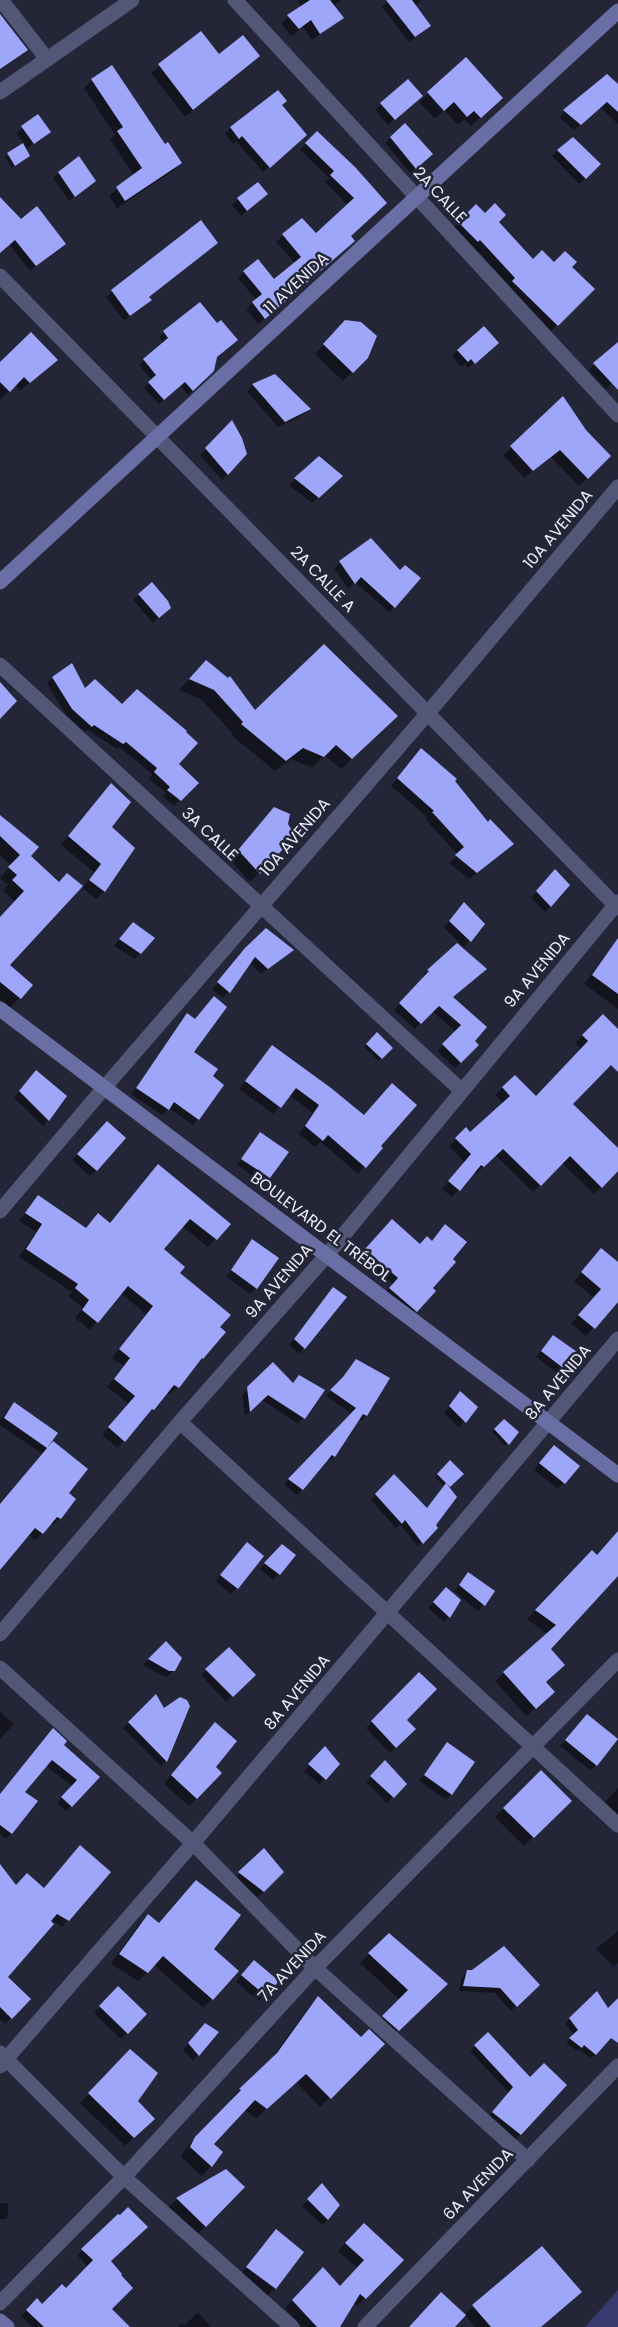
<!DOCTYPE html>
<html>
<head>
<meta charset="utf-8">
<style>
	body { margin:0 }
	canvas { display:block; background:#242638 }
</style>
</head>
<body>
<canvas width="618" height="2327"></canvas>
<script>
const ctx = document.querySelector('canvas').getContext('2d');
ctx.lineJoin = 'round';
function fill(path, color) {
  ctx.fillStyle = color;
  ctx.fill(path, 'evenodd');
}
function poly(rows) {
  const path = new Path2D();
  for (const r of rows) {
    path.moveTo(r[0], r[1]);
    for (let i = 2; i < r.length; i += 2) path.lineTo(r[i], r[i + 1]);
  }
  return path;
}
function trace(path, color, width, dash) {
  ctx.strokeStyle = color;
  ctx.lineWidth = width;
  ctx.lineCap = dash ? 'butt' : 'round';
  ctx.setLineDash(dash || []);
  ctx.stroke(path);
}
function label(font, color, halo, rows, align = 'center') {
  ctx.font = font + ' Poppins,sans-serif';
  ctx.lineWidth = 5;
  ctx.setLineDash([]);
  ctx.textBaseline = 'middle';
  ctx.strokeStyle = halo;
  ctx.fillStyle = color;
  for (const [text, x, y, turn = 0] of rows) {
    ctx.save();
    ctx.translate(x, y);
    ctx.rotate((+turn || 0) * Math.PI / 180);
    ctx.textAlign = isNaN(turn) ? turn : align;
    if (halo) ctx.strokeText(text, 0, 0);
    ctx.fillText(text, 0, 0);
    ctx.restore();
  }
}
fill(poly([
	[618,2290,618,2327,585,2327]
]), '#383b6d');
fill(poly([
	[297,0,341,0,333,6,342,18,312,40,303,27,291,36,281,23,302,6],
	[390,0,422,0,415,6,424,31,409,42,382,7],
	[201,33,219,56,259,56,185,117,151,73],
	[465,59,492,106,471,126,464,119,458,125,444,110,435,119,419,102],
	[606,75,618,86,618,124,600,107,574,130,559,117],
	[92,80,180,163,173,171,117,208,109,196,134,175,110,140,115,135,84,88],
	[408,81,415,102,388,125,375,110],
	[280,106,300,140,263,172,236,141,233,144,225,134,231,128],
	[38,116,49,132,25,150,26,159,12,168,5,157,24,144,16,133],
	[405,125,426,159,410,173,385,143],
	[317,132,385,203,349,236,348,247,258,324,246,309,256,300,238,278,244,272,274,281,295,263,276,242,301,219,316,235,348,205,325,182,329,178,300,150],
	[558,150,599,164,579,184,552,156],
	[59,173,95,181,69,201,53,178],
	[257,184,260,200,241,216,232,205],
	[0,199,16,216,58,249,30,271,9,244,0,252],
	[476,205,485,215,497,222,533,261,570,267,593,289,550,332,506,288,509,285,472,246,470,248,452,229],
	[200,222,216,243,148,298,150,300,144,306,124,321,106,297],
	[200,303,217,324,236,340,216,358,213,371,188,395,180,386,159,404,144,388,152,380,139,365,164,343,159,337],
	[336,331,367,357,343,381,315,354],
	[618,344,618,378,606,389,588,370],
	[492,348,468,368,465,364,461,367,452,356,458,350],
	[0,364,47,368,20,391,15,385,0,400],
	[275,375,309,409,303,415,278,427,247,391,252,385],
	[563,398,585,431,610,456,579,486,551,457,524,478,503,455],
	[232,422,246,454,222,480,200,455],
	[319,458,336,482,312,503,289,485],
	[371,540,400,572,394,607,389,612,355,582,348,589,334,568],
	[139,595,164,613,153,623,133,600],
	[206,662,255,712,385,727,341,769,324,755,312,768,291,759,275,771,231,735,233,734,202,700,179,690],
	[53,678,85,690,178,764,197,783,174,806,162,796,166,793,149,779,152,774,119,747,117,749,88,730,85,732,66,715,47,683],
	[414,757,454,781,488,824,512,844,469,879,449,863,458,855,426,820,428,818,391,786],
	[104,792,110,827,104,891,96,899,81,887,8,965,32,985,10,1008,0,999,0,918,15,902,3,890,8,885,0,878,11,865,0,855,0,816,29,856,58,883,67,874,83,888,94,872,61,845],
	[274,808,259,873,250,882,230,860],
	[549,877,551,906,545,912,531,898],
	[458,909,483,924,464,947,444,928],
	[127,930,140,953,135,959,114,946],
	[260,935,292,950,261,974,250,963,223,998,212,989],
	[457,945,452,997,473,1041,477,1045,455,1068,437,1051,456,1032,432,1011,415,1029,394,1010,424,978,422,976],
	[611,949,618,954,618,1009,584,984],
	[187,1015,198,1119,193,1125,169,1108,162,1115,131,1094],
	[603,1016,618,1031,618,1057,571,1104,618,1150,618,1170,594,1194,562,1163,533,1192,495,1155,476,1174,474,1172,452,1197,442,1189,464,1162,449,1146,466,1129,470,1133,503,1103,495,1095,515,1076,535,1098,582,1050,575,1043],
	[377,1034,391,1048,379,1061,364,1047],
	[272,1047,379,1146,358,1174,321,1142,315,1147,299,1134,313,1113,289,1095,273,1114,239,1089],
	[30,1078,48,1120,43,1126,14,1098],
	[101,1128,96,1170,90,1176,72,1160],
	[255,1140,269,1177,263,1183,237,1165],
	[158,1165,229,1224,208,1247,182,1226,162,1249,219,1328,202,1358,170,1395,167,1392,117,1448,102,1435,129,1404,107,1387,124,1366,112,1358,146,1314,120,1293,90,1330,75,1318,83,1308,68,1296,72,1292,19,1257,36,1232,19,1221,38,1197,85,1229,109,1224],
	[386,1226,420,1245,431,1242,445,1226,431,1288,410,1317,384,1294,393,1284,360,1256],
	[253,1241,256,1288,250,1294,226,1277],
	[593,1258,618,1264,618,1300,586,1336,571,1324,593,1297,574,1281],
	[333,1288,304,1348,299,1354,289,1345],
	[553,1336,566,1370,561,1376,536,1357],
	[356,1360,389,1379,366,1416,361,1421,358,1419,334,1456,329,1461,327,1459,297,1495,284,1484,352,1414,326,1396,339,1383],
	[273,1364,292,1384,299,1377,323,1390,298,1424,262,1400,245,1416,242,1395],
	[460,1393,476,1407,459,1427,444,1413],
	[15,1404,56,1433,45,1449,67,1493,60,1518,53,1525,51,1523,36,1540,28,1535,0,1568,0,1505,42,1454,0,1425,0,1420],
	[504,1420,517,1432,505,1446,492,1432],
	[548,1452,578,1466,558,1489,534,1470],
	[450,1462,462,1474,448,1487,434,1525,437,1528,418,1547,400,1524,396,1528,371,1500,394,1476,427,1509,444,1486,435,1477],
	[618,1531,618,1576,549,1649,544,1701,526,1716,495,1681,547,1634,527,1619,592,1552,597,1556],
	[282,1546,295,1556,273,1580,260,1569],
	[241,1550,237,1588,231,1594,215,1581],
	[468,1573,493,1591,478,1611,454,1591],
	[440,1595,449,1617,444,1622,428,1608],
	[166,1643,174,1670,168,1676,163,1676,143,1665],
	[229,1649,255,1675,226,1702,201,1675],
	[419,1674,406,1720,414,1729,390,1753,366,1728],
	[156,1696,164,1710,188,1709,166,1761,161,1766,123,1728],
	[0,1712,14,1724,0,1739],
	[587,1715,617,1740,591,1771,560,1746],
	[207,1732,214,1767,220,1773,189,1806,164,1784],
	[447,1744,451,1794,446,1800,419,1781],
	[62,1746,98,1777,66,1811,57,1803,72,1786,46,1766,24,1792,11,1833,6,1839,0,1834,0,1795],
	[319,1753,325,1779,319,1784,304,1771],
	[385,1762,405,1784,387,1803,366,1782],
	[541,1772,570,1801,524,1846,495,1817],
	[618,1788,618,1821,598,1809],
	[264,1849,282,1872,258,1897,234,1879],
	[74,1853,109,1872,62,1927,47,1917,6,1977,29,1999,5,2024,0,2019,0,1919,43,1889],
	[196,1882,213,1949,238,1971,203,2008,154,1965,138,1981,111,1964,139,1924,148,1915,159,1924],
	[618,1931,618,1963,614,1967,596,1949],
	[389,1935,437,1993,389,2039,375,2026,400,2000,360,1963],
	[248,1967,277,1981,259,2001,236,1982],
	[468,1971,538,1985,511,2011,495,1993,459,1991,462,1977],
	[118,1988,146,2014,121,2039,94,2013],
	[597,1993,608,2010,618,1999,618,2031,591,2059,579,2049,577,2051,566,2043,574,2035,565,2023],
	[318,1998,361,2039,383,2044,320,2107,296,2082,256,2118,244,2110,213,2144,211,2166,202,2176,181,2157,186,2148,232,2101,230,2099,269,2062,309,2007],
	[199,2030,217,2032,193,2061,183,2050],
	[488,2034,530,2079,520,2134,515,2140,487,2118,509,2093,470,2051],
	[130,2051,136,2101,144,2128,125,2146,80,2103],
	[226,2171,243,2187,197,2235,168,2208,177,2199],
	[322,2185,328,2219,322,2225,302,2206],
	[0,2203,8,2203,8,2216,6,2219,0,2219],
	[118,2215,109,2261,111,2309,129,2327,33,2327,21,2316,37,2300,42,2305,66,2290,88,2267,77,2255],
	[276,2231,275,2288,266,2297,239,2276],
	[356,2232,403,2260,357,2306,354,2303,339,2327,302,2327,285,2308,315,2276,340,2287,357,2268,338,2251],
	[473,2306,541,2327,475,2327,465,2315,453,2327,410,2327,464,2315],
	[198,2312,211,2327,178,2327,182,2323,185,2325]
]), '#0007');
fill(poly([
	[310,0,330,0,344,18,320,34,311,20,299,29,287,15],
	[386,0,412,0,431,26,415,37],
	[0,14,28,50,0,69],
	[201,31,219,54,243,35,260,56,193,110,158,64],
	[466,57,503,98,481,118,474,111,467,117,454,102,444,111,427,92],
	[112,65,165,144,168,142,182,163,125,201,116,187,142,168,117,131,123,127,91,79],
	[607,74,618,84,618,112,607,102,581,125,563,110],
	[408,79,423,96,395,120,380,103],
	[278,90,287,101,282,105,307,135,270,168,242,136,239,139,230,127],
	[38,114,51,132,34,144,21,126],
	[405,123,433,154,416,169,390,137],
	[317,131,355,167,387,203,351,236,355,241,265,319,252,302,262,294,243,271,258,259,274,279,301,257,282,234,302,218,316,233,354,198,330,175,334,171,305,143],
	[573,137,601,164,586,179,557,150],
	[23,143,30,156,15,166,7,153],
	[79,156,96,181,75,197,58,172],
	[258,182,268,194,247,211,237,198],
	[0,197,21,219,37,206,66,244,36,266,15,240,0,253],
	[495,203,506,215,499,222,533,259,542,250,554,262,565,251,577,262,572,267,595,289,558,326,512,281,515,278,480,240,478,242,458,222,476,204,485,213],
	[201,220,218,243,149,297,152,300,130,316,111,290],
	[200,302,217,323,221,320,238,340,217,357,214,371,193,391,185,382,164,400,148,382,156,375,143,359,168,338,163,331],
	[345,320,361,322,377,336,368,358,353,373,323,344],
	[484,326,499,343,475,364,471,359,468,362,457,350],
	[31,332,58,360,30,383,24,377,10,392,0,382,0,362],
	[618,342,618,390,593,363],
	[275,374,311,409,285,422,252,384],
	[563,396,586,430,611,456,588,479,560,450,533,471,510,446],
	[232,420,242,438,247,454,228,475,205,448],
	[319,456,343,476,319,498,294,478],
	[371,538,400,570,405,565,421,578,395,608,361,577,355,584,339,561],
	[152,582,168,601,171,608,159,618,138,594],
	[324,644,398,716,352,759,336,745,324,757,303,748,286,761,241,724,243,722,214,690,189,679,206,660,228,678,230,676,255,710],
	[72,663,85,688,95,679,122,704,137,689,187,731,186,732,198,743,179,764,199,783,181,801,167,790,170,787,154,772,157,768,126,742,123,744,94,725,92,727,72,709,52,677],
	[0,682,17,701,0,719],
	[421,748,457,779,455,781,488,822,490,819,514,844,477,873,455,855,464,847,432,812,434,811,397,778],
	[111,783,131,802,112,827,135,848,105,892,89,880,101,864,68,836],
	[274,807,290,814,288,824,295,836,260,874,238,850],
	[0,815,39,847,31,856,59,882,67,873,83,886,10,965,33,985,21,999,0,982,0,917,24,891,12,880,17,875,8,867,20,855,0,836],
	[555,869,570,885,551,907,536,891],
	[464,902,485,924,471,942,449,921],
	[133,922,155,938,141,954,119,939],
	[266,928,294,950,268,969,255,957,230,993,217,982,245,948],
	[618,938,618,994,592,975],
	[457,943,487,969,453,997,487,1027,475,1041,479,1045,461,1063,442,1044,461,1025,439,1006,421,1024,399,1003,429,971,427,970],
	[214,996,227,1007,194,1052,218,1069,213,1076,224,1085,199,1120,174,1102,169,1110,136,1088,187,1013,195,1019],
	[603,1014,618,1029,618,1072,611,1065,573,1104,618,1148,618,1171,602,1188,570,1156,541,1186,503,1149,484,1167,481,1165,460,1191,448,1181,471,1154,455,1138,466,1127,470,1132,510,1096,502,1087,515,1075,536,1096,588,1041,582,1035],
	[377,1032,393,1048,382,1059,366,1044],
	[272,1045,331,1088,364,1115,392,1083,417,1105,381,1146,383,1148,366,1168,328,1135,323,1141,305,1126,319,1105,296,1088,281,1108,245,1081],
	[36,1070,67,1096,49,1121,19,1091],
	[107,1121,126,1138,97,1171,77,1154],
	[260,1132,289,1152,270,1178,241,1159],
	[158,1164,231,1224,217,1240,190,1219,164,1249,185,1267,180,1273,231,1315,220,1327,226,1332,203,1359,202,1358,179,1388,174,1385,154,1410,152,1409,125,1442,108,1427,135,1396,114,1379,130,1358,119,1349,153,1306,128,1286,98,1323,82,1310,89,1300,75,1288,78,1284,26,1249,42,1224,25,1213,38,1195,86,1228,98,1213,110,1223],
	[392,1219,420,1244,427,1236,432,1241,445,1224,467,1242,453,1259,456,1262,433,1288,436,1291,417,1312,389,1288,398,1278,365,1249],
	[252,1239,279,1258,257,1289,231,1270],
	[601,1248,618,1262,618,1302,595,1329,578,1315,601,1289,581,1272],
	[333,1287,347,1297,305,1349,294,1339],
	[553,1335,580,1354,567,1371,541,1351],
	[356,1359,390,1378,367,1416,363,1414,335,1457,332,1455,303,1490,288,1479,356,1408,330,1390,343,1377],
	[273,1362,293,1383,299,1375,325,1390,305,1419,268,1395,250,1412,247,1387],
	[460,1391,478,1407,466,1423,449,1406],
	[14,1402,58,1433,47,1448,4,1418],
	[504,1419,519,1432,509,1445,494,1429],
	[53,1441,88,1469,69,1493,76,1499,61,1519,57,1517,43,1534,35,1528,0,1570,0,1504],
	[554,1445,580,1466,565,1484,539,1463],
	[450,1460,464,1474,450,1487,437,1474],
	[394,1474,427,1508,446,1483,457,1497,436,1525,438,1528,423,1544,405,1520,402,1524,375,1494],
	[618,1531,618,1576,551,1649,565,1665,546,1682,555,1692,536,1709,503,1672,556,1625,535,1610,592,1550,597,1555],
	[247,1542,264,1556,238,1589,220,1575],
	[282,1544,296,1555,280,1575,264,1563],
	[468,1572,495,1591,485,1606,459,1585],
	[446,1587,461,1600,450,1618,433,1602],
	[166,1641,182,1658,175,1671,169,1671,148,1659],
	[229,1647,256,1675,233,1697,205,1669],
	[419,1672,437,1689,407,1720,416,1729,396,1748,371,1721],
	[156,1694,164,1708,180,1697,187,1700,190,1706,167,1762,128,1722],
	[587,1714,618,1739,597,1766,565,1740],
	[215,1722,237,1741,216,1767,222,1773,197,1799,171,1775],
	[53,1728,67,1741,64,1745,100,1777,72,1807,61,1797,77,1780,52,1760,25,1792,38,1801,12,1834,0,1825,0,1794],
	[447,1742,475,1762,452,1795,424,1775],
	[325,1746,340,1764,326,1780,308,1764],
	[385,1760,407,1784,394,1798,370,1776],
	[541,1770,572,1801,534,1838,503,1808],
	[80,1845,111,1872,69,1921,57,1914,51,1921,54,1924,8,1977,31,1999,12,2019,0,2007,0,1864,16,1885,27,1873,44,1888],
	[264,1848,284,1872,264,1892,238,1872],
	[196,1880,241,1915,214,1949,239,1971,213,2000,163,1956,148,1973,119,1954,148,1914,159,1923],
	[389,1933,448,1984,399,2031,382,2016,408,1990,368,1953],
	[504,1946,540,1985,517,2007,500,1988,463,1986,467,1970,472,1970],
	[254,1960,279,1981,266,1996,241,1975],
	[118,1986,147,2014,128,2034,99,2006],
	[597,1991,608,2008,618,1998,618,2043,611,2038,596,2055,584,2045,582,2048,569,2038,578,2030,569,2018],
	[318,1996,361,2037,369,2029,385,2044,331,2099,306,2074,267,2109,255,2100,214,2144,223,2152,212,2167,190,2147,195,2137,241,2090,239,2089,277,2053],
	[205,2023,219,2032,199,2056,188,2043],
	[488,2032,530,2077,544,2063,567,2085,521,2135,492,2112,513,2087,474,2045],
	[130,2049,158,2073,138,2101,155,2119,134,2138,88,2093],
	[226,2169,245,2187,206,2227,176,2198],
	[322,2183,340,2205,328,2220,307,2199],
	[128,2207,148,2227,111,2261,122,2274,121,2275,133,2288,112,2309,130,2327,44,2327,26,2310,37,2298,42,2304,62,2284,66,2288,93,2260,81,2249,118,2214,120,2215],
	[364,2223,404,2260,366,2299,360,2294,340,2327,317,2327,292,2300,323,2267,340,2286,364,2260,345,2243],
	[276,2229,304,2252,276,2289,246,2267],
	[542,2246,582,2292,541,2327,491,2327,472,2305],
	[441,2292,466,2315,455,2327,409,2327]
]), '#9ea6fa');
trace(poly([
	[1,0,47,59],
	[235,0,618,415],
	[0,92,132,0],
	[0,276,618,908],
	[0,665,462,1091],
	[0,1211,104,1088,428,713,618,487],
	[180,1422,618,1825],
	[0,1634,180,1422,327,1255,618,902],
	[0,1668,193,1843,315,1968,528,2160],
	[0,2053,124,2177,292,2327],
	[0,2066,193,1843,618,1339],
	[0,2303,124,2177,315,1968,618,1660],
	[365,2327,618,2066]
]), '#525677', 15);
trace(poly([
	[0,582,618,11],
	[0,1009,618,1475],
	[0,2321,7,2327]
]), '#696fa4', 15);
label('16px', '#eceefa', '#242638', [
	["2A CALLE",439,196,47],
	["11 AVENIDA",297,284,-43],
	["10A AVENIDA",559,530,-50],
	["2A CALLE A",322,580,46],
	["3A CALLE",209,835,43],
	["10A AVENIDA",296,838,-49],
	["9A AVENIDA",538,971,-50],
	["BOULEVARD EL TRÉBOL",320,1228,37],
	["9A AVENIDA",280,1282,-49],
	["8A AVENIDA",559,1383,-50],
	["8A AVENIDA",298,1693,-50],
	["7A AVENIDA",293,1967,-47],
	["6A AVENIDA",479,2185,-46]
]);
</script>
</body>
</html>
